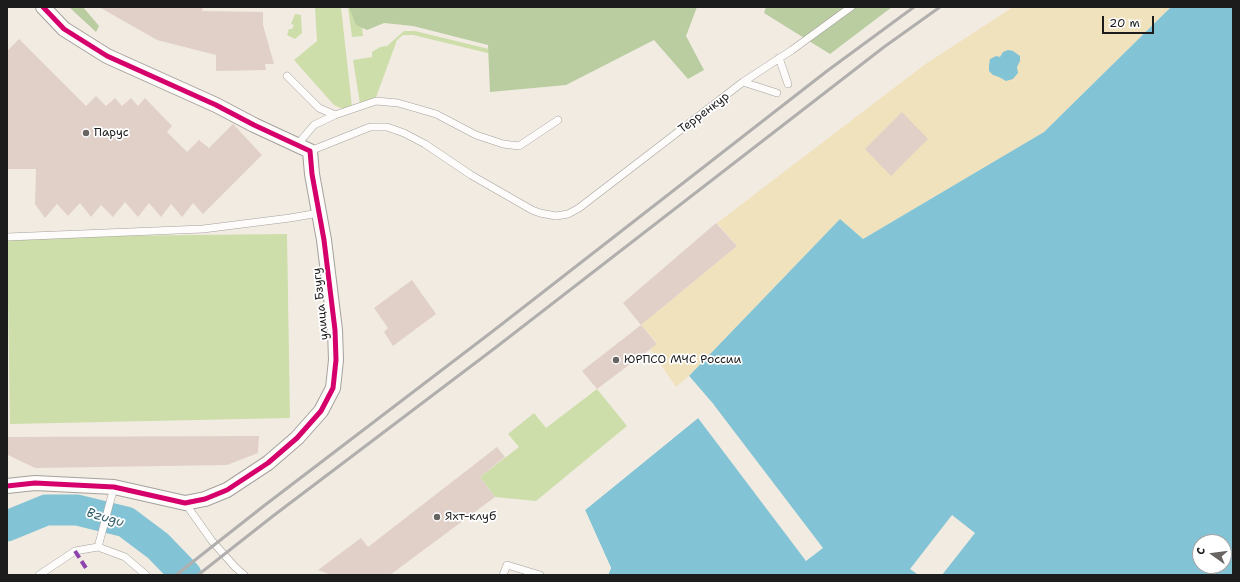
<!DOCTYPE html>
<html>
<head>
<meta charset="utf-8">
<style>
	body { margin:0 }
	#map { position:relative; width:1240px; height:582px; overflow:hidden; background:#f2ebe2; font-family:"Shantell Sans",sans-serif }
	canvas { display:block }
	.frame { position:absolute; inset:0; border:8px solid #1c1c1c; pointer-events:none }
	.north { position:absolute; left:1192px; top:534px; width:40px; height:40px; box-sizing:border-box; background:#fff; border:1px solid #a4a4a4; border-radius:50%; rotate:284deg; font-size:11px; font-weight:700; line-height:16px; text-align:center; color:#1c1c1c }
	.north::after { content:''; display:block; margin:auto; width:14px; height:18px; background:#676461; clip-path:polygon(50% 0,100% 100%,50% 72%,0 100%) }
	.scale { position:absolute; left:1102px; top:16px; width:52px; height:18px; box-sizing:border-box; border:2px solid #1c1c1c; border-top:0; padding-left:5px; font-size:12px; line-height:14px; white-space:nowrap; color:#1c1c1c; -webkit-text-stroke:3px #fff; paint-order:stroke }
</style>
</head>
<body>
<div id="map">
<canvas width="1240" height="582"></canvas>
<div class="frame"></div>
<div class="north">С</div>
<div class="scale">20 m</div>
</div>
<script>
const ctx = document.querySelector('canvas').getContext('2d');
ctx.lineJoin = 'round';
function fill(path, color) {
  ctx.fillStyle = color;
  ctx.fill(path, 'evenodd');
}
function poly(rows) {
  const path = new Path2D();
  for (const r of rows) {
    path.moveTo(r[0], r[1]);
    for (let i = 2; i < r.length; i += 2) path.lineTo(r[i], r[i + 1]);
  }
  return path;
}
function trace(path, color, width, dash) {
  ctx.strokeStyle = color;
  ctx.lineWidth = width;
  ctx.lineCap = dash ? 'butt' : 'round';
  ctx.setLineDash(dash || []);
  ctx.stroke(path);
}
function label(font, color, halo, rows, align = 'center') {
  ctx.font = font + ' "Shantell Sans",sans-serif';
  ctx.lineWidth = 3.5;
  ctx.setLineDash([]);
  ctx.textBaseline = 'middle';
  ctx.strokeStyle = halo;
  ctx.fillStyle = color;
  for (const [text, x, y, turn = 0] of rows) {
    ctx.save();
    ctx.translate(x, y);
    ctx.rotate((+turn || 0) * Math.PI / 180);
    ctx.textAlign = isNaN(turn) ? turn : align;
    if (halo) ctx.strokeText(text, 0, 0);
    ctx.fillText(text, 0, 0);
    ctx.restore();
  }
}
fill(poly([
	[315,7,341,7,352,107,343,109,334,105,294,60,317,41],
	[348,7,360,7,363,36,352,37],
	[295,14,301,15,302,33,295,39,287,35,289,29,292,29,294,25,291,24],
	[404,31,415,31,497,51,496,55,413,35,403,35,397,40,375,100,360,104,353,60,372,57,372,52,380,47,387,46],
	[287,234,290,418,10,424,7,237],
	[597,389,627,426,536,501,495,497,480,477,519,447,508,434,534,413,546,428]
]), '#cddeaa');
fill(poly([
	[69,7,83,7,99,26,96,32],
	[349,7,697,7,686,36,704,70,688,79,654,40,566,85,490,92,488,45,413,26,384,23,367,30,356,25],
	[766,7,892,7,830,54,764,13]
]), '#b9cda1');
fill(poly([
	[1013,7,1171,7,1044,132,863,239,840,219,689,376,676,387,650,349,657,343,641,325,737,246,717,223,924,65]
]), '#f0e2bd');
fill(poly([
	[1171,7,1233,7,1233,575,608,575,611,568,585,510,714,405,689,376,840,219,863,239,1044,132],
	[1200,542,1224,542,1224,566,1200,566],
	[1008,50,1013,51,1020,56,1020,61,1017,67,1018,73,1013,79,1006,81,999,77,993,75,989,71,989,65,990,59,996,56,1000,57,1003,52]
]), '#82c4d5');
fill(poly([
	[689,376,714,405,823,548,806,561,698,418,585,510,611,568,608,575,606,575,609,568,583,509,711,405,687,377],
	[952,515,975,533,942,575,916,575,917,574,910,569]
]), '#f2ebe2');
trace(poly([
	[7,526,46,510,77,510,126,522,158,546,186,575]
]), '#82c4d5', 31);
fill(poly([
	[99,7,203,7,202,11,263,12,263,25,274,64,265,64,266,70,216,71,216,55,157,40],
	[19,39,86,106,96,96,106,106,115,98,122,106,131,98,138,106,145,98,172,126,167,132,187,152,199,140,209,148,233,124,262,155,203,214,193,203,182,217,171,204,161,217,149,203,138,217,125,202,113,217,101,205,91,217,80,203,68,216,57,204,45,218,35,204,36,169,7,169,7,51],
	[902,112,928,139,891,176,865,149],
	[716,223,737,246,641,325,623,303],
	[412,280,436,314,393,346,384,332,388,328,374,308],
	[641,325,657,344,597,389,582,371],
	[259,436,258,453,227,465,35,468,8,455,7,437],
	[497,447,505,457,480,477,495,497,390,575,331,575,318,570,361,538,368,547]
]), '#e1d0c8');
const lane = poly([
	[779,58,788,84],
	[287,76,319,108,335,115,376,101,398,103,436,114,476,135,503,144,519,146,558,120],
	[743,82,777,93],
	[297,145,314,125,335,115],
	[310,151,370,127,387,127,404,133,425,144,471,175,532,210,540,213,556,216,568,214,579,208,743,82,792,50,851,7],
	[7,237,203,229,290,218,319,213],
	[185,503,212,541,235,567,244,575],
	[98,547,114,487],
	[39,575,75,551,98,547,125,557,146,575],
	[503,575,507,565,540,575]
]);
const street = poly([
	[7,486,35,483,114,487,185,503,205,499,227,490,268,463,297,438,321,411,333,388,336,360,335,330,324,240,312,174,310,151,254,125,216,105,107,56,64,29,43,7]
]);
trace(lane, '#a5a19c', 8);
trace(street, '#a5a19c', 16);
trace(lane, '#fdfcfb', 7);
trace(street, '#fdfcfb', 14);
trace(poly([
	[176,575,265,505,493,331,827,71,914,7],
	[198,575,273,516,495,348,884,47,940,7]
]), '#b0afad', 3);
trace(poly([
	[75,551,86,568]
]), '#8e44ad', 4, [8, 4]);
trace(poly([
	[7,486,35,483,114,487,185,503,205,499,227,490,268,463,297,438,321,411,333,388,336,360,335,330,324,240,312,174,310,151,254,125,216,105,107,56,64,29,43,7]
]), '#d6006c', 5);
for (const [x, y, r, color] of [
	[86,133,4,"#676461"],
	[616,360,4,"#676461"],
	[437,517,4,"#676461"]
]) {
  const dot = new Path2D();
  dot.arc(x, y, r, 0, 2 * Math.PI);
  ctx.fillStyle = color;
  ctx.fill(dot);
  trace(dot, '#fff', 1.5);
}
label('12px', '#1c1c1c', '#fff', [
	["Терренкур",704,113,-37],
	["улица Бзугу",321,304,-96]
]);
label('12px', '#1c1c1c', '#fff', [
	["Парус",94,133],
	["ЮРПСО МЧС России",624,360],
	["Яхт-клуб",445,517]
], 'left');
label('italic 13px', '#34606d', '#fff', [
	["Bzugu",105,518,16]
]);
</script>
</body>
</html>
